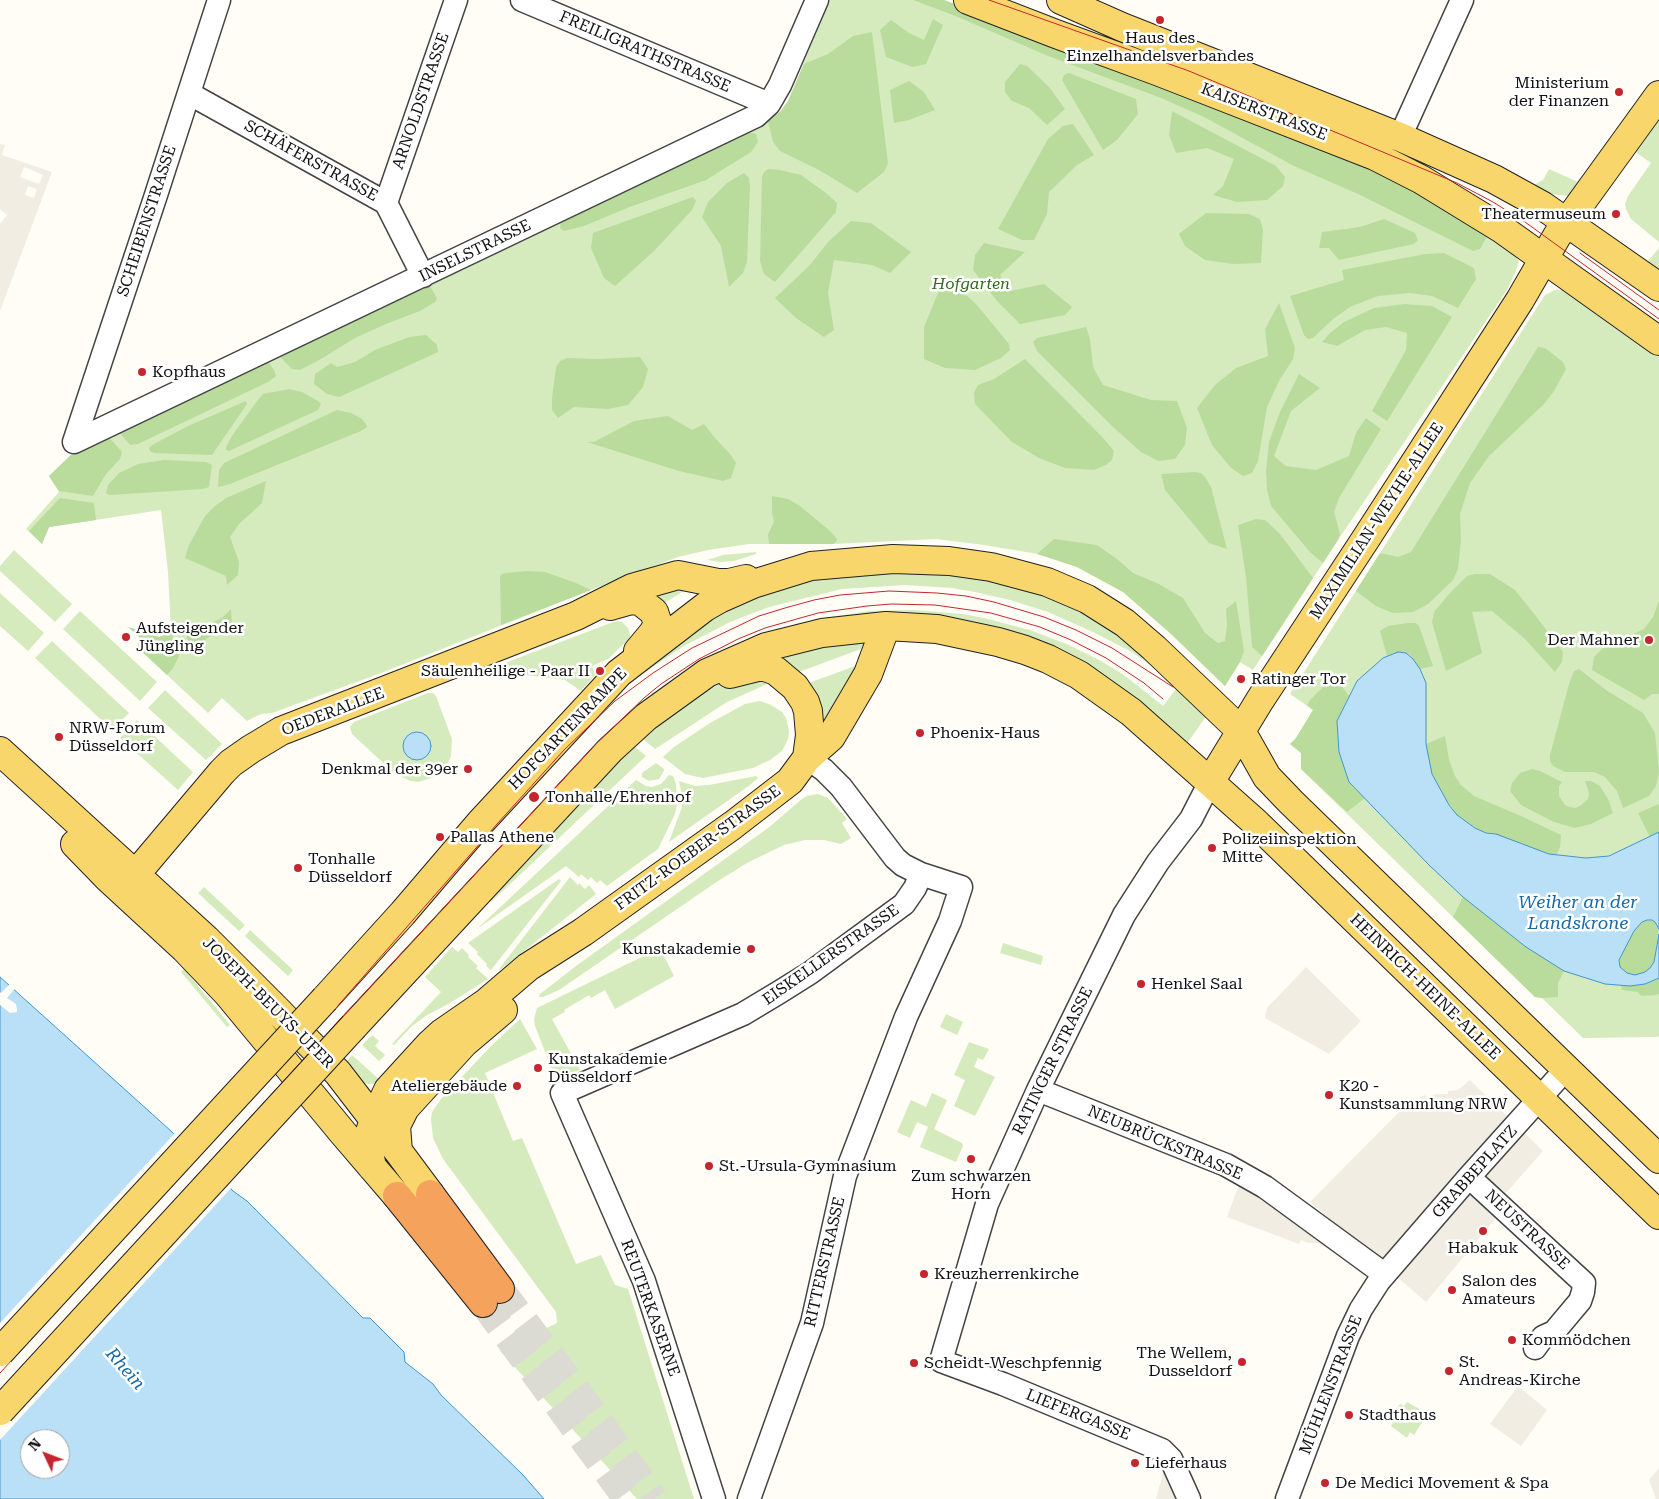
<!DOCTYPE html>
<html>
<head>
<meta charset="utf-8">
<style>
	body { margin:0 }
	#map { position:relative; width:1659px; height:1499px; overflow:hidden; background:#fffdf5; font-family:"Roboto Serif",serif }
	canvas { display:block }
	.north { position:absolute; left:20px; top:1429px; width:50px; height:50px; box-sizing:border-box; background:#fff; border:1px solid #a0a0a0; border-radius:50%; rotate:313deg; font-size:14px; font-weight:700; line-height:20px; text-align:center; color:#111 }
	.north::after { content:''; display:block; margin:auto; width:18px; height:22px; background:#c4262e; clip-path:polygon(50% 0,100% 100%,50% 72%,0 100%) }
</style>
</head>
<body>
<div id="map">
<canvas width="1659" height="1499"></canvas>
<div class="north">N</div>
</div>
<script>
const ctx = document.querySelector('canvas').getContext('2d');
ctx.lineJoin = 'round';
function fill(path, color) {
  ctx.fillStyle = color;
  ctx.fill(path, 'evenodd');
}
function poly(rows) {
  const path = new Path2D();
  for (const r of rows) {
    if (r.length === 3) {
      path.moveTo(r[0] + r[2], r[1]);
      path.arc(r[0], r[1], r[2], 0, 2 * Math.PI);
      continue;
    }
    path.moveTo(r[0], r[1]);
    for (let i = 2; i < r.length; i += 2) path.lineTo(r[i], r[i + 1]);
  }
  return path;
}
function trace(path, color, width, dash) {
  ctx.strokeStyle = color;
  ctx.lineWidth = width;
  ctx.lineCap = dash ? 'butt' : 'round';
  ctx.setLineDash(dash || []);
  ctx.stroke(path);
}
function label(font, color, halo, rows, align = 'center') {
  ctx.font = font + ' "Roboto Serif",serif';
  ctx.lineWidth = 5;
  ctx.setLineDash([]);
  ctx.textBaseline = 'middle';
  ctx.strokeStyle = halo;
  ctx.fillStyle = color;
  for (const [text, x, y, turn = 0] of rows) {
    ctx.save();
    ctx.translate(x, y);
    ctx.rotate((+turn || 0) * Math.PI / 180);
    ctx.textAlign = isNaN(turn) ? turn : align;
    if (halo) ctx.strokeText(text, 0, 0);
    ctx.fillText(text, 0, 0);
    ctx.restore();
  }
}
fill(poly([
	[830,0,944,0,1439,204,1514,254,1519,262,1515,273,1507,290,1338,540,1253,670,1240,662,1225,686,1170,633,1123,592,1077,567,1044,555,984,545,936,539,833,544,749,544,708,550,678,557,591,590,381,673,272,713,261,714,247,721,222,698,208,713,138,648,139,637,128,627,159,637,171,632,168,572,161,510,49,527,42,544,26,529,59,492,49,476,74,452,768,121,781,111,788,101],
	[1659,120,1659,242,1631,219,1626,209,1625,204,1628,196,1651,163,1634,151,1654,124],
	[1549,169,1578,182,1569,196,1549,194,1532,186,1543,180],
	[1659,248,1659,270,1648,261],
	[1555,290,1563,290,1577,297,1659,356,1659,1036,1657,1037,1583,1038,1542,998,1535,997,1301,769,1301,753,1290,744,1296,738,1313,710,1290,694,1545,295],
	[14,550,72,604,55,622,0,571,0,566],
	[756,552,756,554,734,561,720,562,707,560,723,555],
	[897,567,996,576,1108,619,1209,712,1186,745,1022,639,768,634,816,619,869,611,912,610,963,614,984,618,1030,630,1069,645,1101,661,1124,675,1163,706,1179,685,1130,651,1093,632,1048,612,1010,600,975,592,952,588,904,585,842,589,769,607,730,622,684,646,629,683,604,703,690,623,781,580],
	[694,585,661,605,645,591],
	[0,593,44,633,28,651,0,626],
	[80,611,157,682,140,701,63,629],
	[616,621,622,622,628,628,630,635,629,639,608,659,592,666,595,675,581,691,565,680,517,674,510,672,503,667,505,663],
	[874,636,869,646,796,673,769,656],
	[52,641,129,713,112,730,35,658],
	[858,665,822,725,806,684],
	[732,678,774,681,727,702,655,749,643,739,697,696],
	[165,690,221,743,222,744,206,760,148,708],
	[428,693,433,693,436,696,452,739,451,756,447,765,442,771,431,778,418,782,411,781,395,774,352,734,350,727,354,722],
	[414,732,415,760,407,755,403,746,406,737],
	[760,701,771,705,782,712,786,718,789,731,788,739,782,751,770,760,753,768,703,778,685,774,663,757,674,747,710,723,745,704],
	[137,720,193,772,178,790,120,738],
	[635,747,646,756,491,902,488,899,614,765],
	[656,763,664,769,664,771,659,779,649,781,642,777,642,773],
	[669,775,673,776,676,784,677,804,675,814,658,849,607,886,600,880,597,883,591,877,588,880,581,874,579,877,566,866,477,929,636,780,646,786,652,787,661,784],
	[756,776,758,778,750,785,669,842,682,807,682,796,679,781,695,786,709,785],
	[818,794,828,798,847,819,842,823,851,838,841,844,824,840,805,840,784,845,747,863,715,883,559,990,543,997,539,997,540,994,576,966,768,828,802,799,807,796],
	[570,877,578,885,579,883,585,889,589,885,596,894,500,970,499,969],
	[559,879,561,881,491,970,486,966,487,964,477,954,478,952,468,943],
	[204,887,245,925,239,931,198,893],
	[250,930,293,970,288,976,245,936],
	[1003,943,1043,956,1041,965,1000,953],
	[452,947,458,952,462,948,469,955,468,957,478,966,476,968,488,979,450,1003,427,1015,411,1027,394,1045,392,1044,441,992,425,977],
	[656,950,662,952,674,976,615,1009,605,990,591,998,589,995,564,1010,565,1012,552,1019,580,1070,558,1078,551,1067,535,1026,534,1019,537,1008],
	[184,969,227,1021,230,1025,227,1027,181,972],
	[946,1014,963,1022,957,1035,940,1027],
	[520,1019,537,1049,485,1073,513,1141,522,1138,576,1264,601,1255,615,1285,628,1289,694,1499,637,1499,500,1351,557,1323,556,1312,443,1159,433,1138,431,1119,432,1112,441,1099,492,1045],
	[372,1035,379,1041,375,1046,385,1055,379,1061,362,1045],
	[969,1042,989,1049,983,1060,978,1058,974,1067,995,1077,975,1116,954,1106,965,1080,954,1075],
	[352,1055,381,1081,374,1084,367,1084,359,1080,344,1064],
	[932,1093,947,1100,934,1129,962,1143,963,1146,956,1162,920,1147,928,1127,917,1122,910,1138,897,1132,911,1100,926,1107],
	[1407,1402,1423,1411,1420,1416,1424,1419,1414,1435,1410,1432,1407,1438,1391,1426,1393,1422,1389,1419,1400,1404,1404,1406]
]), '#d5ebbd');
fill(poly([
	[913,0,944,0,1130,68,1365,164,1439,204,1487,236,1480,249,1473,251,1358,194,1294,166,1204,117,1161,98,1048,56,958,17],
	[933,19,943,25,926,64,912,67,886,57,880,30,891,20,909,33,924,40],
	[872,32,888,163,884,172,857,193,819,170,780,151,773,142,768,121,781,111,788,101,804,64,828,54,853,36],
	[1020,64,1027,66,1049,87,1065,109,1047,125,1029,108,1012,101,1005,92,1005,82],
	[1069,73,1136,99,1138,114,1117,140,1103,150,1062,80,1064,75],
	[909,81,924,92,935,110,909,120,894,123,890,90],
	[1172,111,1276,166,1285,177,1283,186,1267,200,1237,202,1213,195,1223,186,1234,159,1207,148,1176,153,1169,135],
	[1073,124,1094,155,1077,165,1049,192,1047,214,1034,240,1022,240,998,229,1048,139,1063,126],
	[747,132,756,134,758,142,751,152,706,180,627,208,584,226,564,231,560,228,561,220],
	[768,169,780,170,801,175,826,193,837,203,836,212,775,282,764,274,760,261,762,177,764,172],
	[744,173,749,178,750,186,747,262,743,273,729,287,721,246,702,217,708,202,727,183],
	[693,197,696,201,692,210,654,251,615,286,604,278,591,248,593,233],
	[1206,213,1249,214,1260,219,1263,230,1261,263,1233,264,1205,260,1185,246,1179,234],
	[1384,219,1415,233,1418,240,1414,244,1339,260,1329,248,1319,248,1322,232,1360,227],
	[851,221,871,223,911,252,890,273,872,265,834,260,828,293,834,330,824,337,796,318,775,298,809,266,829,241],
	[984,243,1025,252,1000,275,1010,291,1044,284,1072,307,1065,315,1020,324,998,302,973,270,975,255],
	[1444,253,1474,268,1476,279,1458,308,1432,296,1410,293,1378,296,1350,307,1333,319,1313,338,1308,339,1304,335,1290,296,1344,280,1342,270,1425,254],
	[945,276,976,304,1009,344,1010,350,1001,358,975,370,945,368,924,359,924,327],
	[428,283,437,298,435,302,420,311,386,324,355,338,321,359,300,370,292,369,278,355],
	[1279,303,1295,348,1293,359,1279,381,1267,407,1258,461,1252,473,1243,476,1231,468,1212,445,1197,408,1215,385,1236,368,1268,356,1265,329],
	[1405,304,1432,306,1452,317,1387,421,1372,411,1406,350,1407,333,1386,327,1365,330,1337,346,1322,342,1330,333,1344,322,1374,308],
	[1086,327,1090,339,1093,367,1103,385,1151,400,1177,401,1187,428,1185,445,1175,459,1158,461,1141,452,1113,427,1037,351,1033,342,1037,338],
	[426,335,437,345,438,352,357,389,339,397,327,394,314,384,315,374,331,363,337,367,355,362,375,350,409,337],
	[1538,347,1545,348,1563,362,1566,369,1554,391,1544,404,1489,456,1470,483,1460,514,1461,540,1458,569,1453,580,1428,604,1413,612,1393,613,1376,606,1356,591,1380,553,1398,557,1411,552],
	[640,357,648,369,643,387,628,405,608,409,574,407,558,418,552,410,552,398,556,367,560,361,567,358,599,359],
	[1025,359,1104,439,1114,451,1112,460,1106,465,1094,470,1065,468,1039,458,1012,442,975,404,974,393,978,385,994,379],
	[267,360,274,370,276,376,268,382,138,444,130,445,118,431],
	[1299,374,1320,388,1291,411,1274,456,1286,466,1316,470,1349,456,1356,433,1366,418,1381,429,1339,498,1334,512,1340,534,1338,540,1323,563,1310,552,1271,506,1267,490,1266,471,1269,442,1280,412],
	[289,389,302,392,318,401,321,404,318,410,229,451,226,450,226,447,232,436,257,401,263,394],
	[246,401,247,404,212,455,154,453,150,451,149,448,152,445,188,426],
	[337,410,351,413,362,419,366,424,367,427,361,431,230,484,218,487,219,470,224,463],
	[668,416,692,430,704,424,715,438,730,454,736,463,731,478,723,481,679,471,587,442,594,442,634,421],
	[108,436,122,452,120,459,106,474,93,496,59,491,49,476,74,452],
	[164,460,206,462,212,465,209,487,203,489,110,495,106,493,108,485,119,473,138,464],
	[1195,472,1201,473,1205,477,1211,487,1227,549,1209,543,1165,490,1161,474],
	[266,481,262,503,239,524,230,537,239,562,238,575,227,585,226,576,185,558,189,545,205,516,215,506,226,498],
	[772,496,788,499,800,506,830,531,837,539,836,542,833,544,769,544,768,534,774,522,772,513],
	[60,498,94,503,96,520,49,527,42,544,29,531],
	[1256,519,1265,520,1280,534,1313,578,1262,656,1252,647,1246,577,1238,525],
	[1054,539,1097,545,1117,559,1133,573,1157,583,1183,598,1205,633,1218,643,1225,641,1227,625,1226,609,1236,601,1244,651,1240,662,1225,686,1170,633,1123,592,1077,567,1037,554],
	[527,571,545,572,576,583,591,590,501,625,500,577,502,574,506,573],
	[1475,574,1490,574,1515,590,1535,615,1563,652,1562,662,1555,672,1525,639,1492,611,1472,612,1482,653,1446,671,1432,622,1434,612,1449,594,1467,576],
	[1659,601,1659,694,1652,694,1644,700,1592,670,1594,657,1602,649,1612,641,1627,637,1644,629,1653,617],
	[231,609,232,626,215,633,194,648,188,645,186,629,193,633,223,617],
	[1407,623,1416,623,1419,626,1433,666,1420,669,1410,655,1406,653,1398,652,1387,656,1380,631,1388,626],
	[128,627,159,637,171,632,179,656,173,668,167,675,138,648,139,637],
	[1579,669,1606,690,1643,713,1655,733,1659,772,1656,786,1649,796,1623,808,1617,791,1605,777,1594,772,1565,772,1553,766,1550,761,1550,755,1569,684,1574,671],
	[1334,676,1349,696,1337,721,1339,752,1344,768,1355,789,1365,798,1347,812,1301,769,1301,753,1290,744,1296,738,1313,710,1307,705,1310,700],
	[1445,736,1449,760,1455,776,1461,785,1474,796,1521,816,1561,835,1560,847,1556,856,1540,852,1496,834,1480,831,1457,815,1443,795,1432,774,1427,756,1426,744],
	[1532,769,1540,771,1562,782,1559,786,1559,796,1565,805,1570,807,1575,808,1580,806,1588,799,1589,793,1585,781,1591,781,1600,786,1608,799,1613,813,1591,824,1575,828,1554,822,1521,805,1510,791,1512,783,1520,773],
	[1659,804,1659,832,1650,837,1638,813],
	[1463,897,1526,947,1564,971,1558,983,1558,997,1542,998,1535,997,1453,917],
	[1645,920,1654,921,1659,929,1654,962,1652,967,1645,972,1635,975,1627,973,1620,967,1620,957,1635,929],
	[1659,978,1659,994,1655,995,1641,996,1638,992,1622,990,1621,986,1645,984]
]), '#b9dc9c');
fill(poly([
	[0,144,5,145,2,155,52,172,0,311,0,224,7,215,0,209],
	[24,167,43,175,39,184,20,177],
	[28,186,37,189,34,198,25,195],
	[1306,967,1361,1021,1329,1054,1265,1018,1267,1008],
	[1470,1080,1543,1151,1497,1203,1495,1219,1426,1302,1310,1202,1407,1104,1408,1105,1425,1095,1426,1097,1437,1094,1448,1094,1448,1091,1458,1090],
	[1240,1182,1338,1251,1336,1253,1318,1243,1308,1243,1301,1240,1299,1244,1227,1217],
	[1518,1386,1547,1410,1521,1446,1490,1424],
	[1168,1454,1189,1499,1156,1499],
	[1659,1468,1659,1499,1656,1499,1649,1480]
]), '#f1ede2');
const water = poly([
	[1398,652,1406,653,1413,659,1420,669,1426,683,1426,744,1432,774,1449,805,1457,815,1475,828,1486,833,1496,834,1549,854,1586,858,1609,856,1659,832,1659,929,1655,922,1652,920,1647,920,1642,922,1634,931,1619,960,1620,967,1627,973,1635,975,1645,972,1650,968,1654,962,1659,934,1659,978,1645,984,1630,986,1605,984,1564,971,1526,947,1463,897,1429,865,1349,782,1339,752,1337,721,1357,681,1383,658,1398,652],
	[417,746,14],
	[0,977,171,1131,224,1181,233,1191,247,1201,363,1318,370,1318,404,1352,405,1362,433,1384,441,1395,523,1475,544,1499,0,1499,0,977],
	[30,1439,60,1439,60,1469,30,1469,30,1439]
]);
fill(water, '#b9e0f7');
trace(water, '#3f96cf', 1);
fill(poly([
	[11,983,16,987,7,998,16,1004,17,1009,17,1012,10,1013,0,1005,0,992,1,993],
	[176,1132,232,1187,0,1440,0,1323]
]), '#fffdf5');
trace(poly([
	[500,1289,580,1395,654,1499],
	[483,1303,627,1499]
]), '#dbdad3', 28, [28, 14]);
const minor = poly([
	[522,0,769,104],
	[190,94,386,203,423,276],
	[1400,137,1462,0],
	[386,203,456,0],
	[74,442,756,116,769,104,780,85,817,0],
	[74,442,155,198,219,0],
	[1038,1090,1226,1165,1265,1187,1384,1274],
	[1469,1177,1584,1283,1583,1292,1580,1301,1554,1332,1543,1337,1535,1348],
	[714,1499,644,1281,562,1093,743,1014,778,993,810,973,904,904,915,888,921,874],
	[749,1499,812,1323,845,1176,906,1017,950,921,961,887,921,874,903,865,895,858,841,787,824,770,807,758],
	[1189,1499,1171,1459,1162,1450,1003,1384,941,1361,987,1204,1038,1090,1124,915,1158,862,1191,819,1210,782],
	[1287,1499,1348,1336,1361,1309,1379,1281,1469,1177,1566,1069]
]);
const major = poly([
	[968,0,1056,34,1157,71,1375,156,1422,180,1502,229,1659,341],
	[1061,0,1122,27,1400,137,1494,179,1543,206,1659,287],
	[610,606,631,600,640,601,654,612,657,621,657,626,653,633,638,651],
	[730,674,758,667,765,667,776,671,795,687,805,702,808,711,810,735,807,758],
	[0,751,206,939,277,1010,338,1073,398,1151,430,1194],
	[1210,782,1260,700,1365,540,1520,300,1557,236,1659,95],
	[75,844,109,879,185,949,228,994,343,1133,397,1196],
	[127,895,126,886,135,875,222,772,231,763,251,749,281,731,576,616,632,588,678,575,718,583,729,583,746,579],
	[325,999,403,913,480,823,595,699,619,673,705,607,719,599,753,584,811,566,893,559,949,561,991,567,1047,582,1087,599,1125,623,1154,648,1241,731,1267,777,1291,802,1659,1159],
	[354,1026,610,750,646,717,707,673,766,647,822,633,886,626,937,629,998,642,1025,650,1048,659,1079,675,1131,712,1256,823,1659,1215],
	[398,1151,396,1126,405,1108,464,1043,503,1010],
	[372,1167,368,1148,368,1139,373,1122,388,1090,431,1043,442,1033,487,1002,528,967,583,932,733,825,790,781,807,758,831,737,868,674,886,626]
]);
const highway = poly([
	[430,1194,500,1289],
	[397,1196,483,1303]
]);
trace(minor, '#444', 25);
trace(major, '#222', 30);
trace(highway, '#222', 30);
trace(minor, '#fff', 22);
trace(major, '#f9d66b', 28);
trace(highway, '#f5a25d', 28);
trace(poly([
	[989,0,1189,71,1457,183,1493,202,1525,222,1659,319],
	[1580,253,1659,310],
	[0,1373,335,1009,497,824,564,750,615,701,653,673,692,648,759,616,785,608,814,600,840,595,889,591,937,593,966,596,994,602,1044,617,1076,630,1112,648,1173,687],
	[0,1391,343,1016,596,744,644,698,661,684,699,659,738,639,765,628,818,613,867,606,891,604,935,605,991,613,1040,627,1071,640,1106,658,1144,683,1163,699]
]), '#c4262e', 1);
const majorBridge = poly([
	[0,1352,325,999],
	[0,1411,354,1026]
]);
trace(majorBridge, '#222', 30, []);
trace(majorBridge, '#f9d66b', 28);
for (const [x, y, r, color] of [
	[1160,20,5,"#c4262e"],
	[1619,92,5,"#c4262e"],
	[1616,214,5,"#c4262e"],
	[142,372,5,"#c4262e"],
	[126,637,5,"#c4262e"],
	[1649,640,5,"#c4262e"],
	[600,671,5,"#c4262e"],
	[1241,679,5,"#c4262e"],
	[920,733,5,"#c4262e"],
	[59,737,5,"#c4262e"],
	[468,769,5,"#c4262e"],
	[534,797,6,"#c4262e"],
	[440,837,5,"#c4262e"],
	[1212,848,5,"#c4262e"],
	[298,868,5,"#c4262e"],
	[751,949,5,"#c4262e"],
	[1141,984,5,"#c4262e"],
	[538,1068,5,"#c4262e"],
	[517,1086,5,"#c4262e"],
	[1329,1095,5,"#c4262e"],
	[971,1159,5,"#c4262e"],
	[709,1166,5,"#c4262e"],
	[1483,1231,5,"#c4262e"],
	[924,1274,5,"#c4262e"],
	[1452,1290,5,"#c4262e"],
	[1512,1340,5,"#c4262e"],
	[1242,1362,5,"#c4262e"],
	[914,1363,5,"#c4262e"],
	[1449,1371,5,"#c4262e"],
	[1349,1415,5,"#c4262e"],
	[1135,1463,5,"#c4262e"],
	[1325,1483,5,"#c4262e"]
]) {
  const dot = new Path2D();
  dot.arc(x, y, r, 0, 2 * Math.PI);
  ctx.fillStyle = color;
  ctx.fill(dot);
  trace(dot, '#fff', 2);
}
label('16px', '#111', '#fff', [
	["Haus des",1160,38,"center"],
	["Einzelhandelsverbandes",1160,56,"center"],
	["Ministerium",1609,83,"right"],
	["der Finanzen",1609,101,"right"],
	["Theatermuseum",1606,214,"right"],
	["Kopfhaus",152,372],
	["Aufsteigender",136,628],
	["Jüngling",136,646],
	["Der Mahner",1639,640,"right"],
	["Säulenheilige - Paar II",590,671,"right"],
	["Ratinger Tor",1251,679],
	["NRW-Forum",69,728],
	["Düsseldorf",69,746],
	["Phoenix-Haus",930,733],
	["Denkmal der 39er",458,769,"right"],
	["Tonhalle/Ehrenhof",545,797],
	["Pallas Athene",450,837],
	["Polizeiinspektion",1222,839],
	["Mitte",1222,857],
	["Tonhalle",308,859],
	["Düsseldorf",308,877],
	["Kunstakademie",741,949,"right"],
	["Henkel Saal",1151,984],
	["Kunstakademie",548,1059],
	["Düsseldorf",548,1077],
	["Ateliergebäude",507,1086,"right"],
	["K20 -",1339,1086],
	["Kunstsammlung NRW",1339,1104],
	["St.-Ursula-Gymnasium",719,1166],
	["Zum schwarzen",971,1176,"center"],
	["Horn",971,1194,"center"],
	["Habakuk",1483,1248,"center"],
	["Kreuzherrenkirche",934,1274],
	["Salon des",1462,1281],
	["Amateurs",1462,1299],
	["Kommödchen",1522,1340],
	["The Wellem,",1232,1353,"right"],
	["Dusseldorf",1232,1371,"right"],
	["St.",1459,1362],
	["Andreas-Kirche",1459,1380],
	["Scheidt-Weschpfennig",924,1363],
	["Stadthaus",1359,1415],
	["Lieferhaus",1145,1463],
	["De Medici Movement & Spa",1335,1483]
], 'left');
label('16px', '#111', '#fff', [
	["FREILIGRATHSTRASSE",645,52,23],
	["ARNOLDSTRASSE",421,101,-71],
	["KAISERSTRASSE",1264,112,21],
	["SCHÄFERSTRASSE",311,161,29],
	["SCHEIBENSTRASSE",147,221,-72],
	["INSELSTRASSE",475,251,-26],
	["MAXIMILIAN-WEYHE-ALLEE",1377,521,-57],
	["OEDERALLEE",333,712,-21],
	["HOFGARTENRAMPE",568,729,-46],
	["FRITZ-ROEBER-STRASSE",698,848,-36],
	["EISKELLERSTRASSE",831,955,-35],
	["HEINRICH-HEINE-ALLEE",1425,987,44],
	["JOSEPH-BEUYS-UFER",268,1003,45],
	["RATINGER STRASSE",1053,1061,-64],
	["NEUBRÜCKSTRASSE",1165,1143,23],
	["GRABBEPLATZ",1475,1172,-48],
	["NEUSTRASSE",1527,1230,43],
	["RITTERSTRASSE",825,1262,-77],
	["REUTERKASERNE",650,1308,70],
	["MÜHLENSTRASSE",1331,1385,-69],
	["LIEFERGASSE",1078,1415,22]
]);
label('italic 16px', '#2f6b1f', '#fff', [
	["Hofgarten",971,284]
]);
label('italic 18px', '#1768a6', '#fff', [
	["Weiher an der",1578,903],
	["Landskrone",1578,924],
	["Rhein",125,1369,49]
]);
</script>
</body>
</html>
